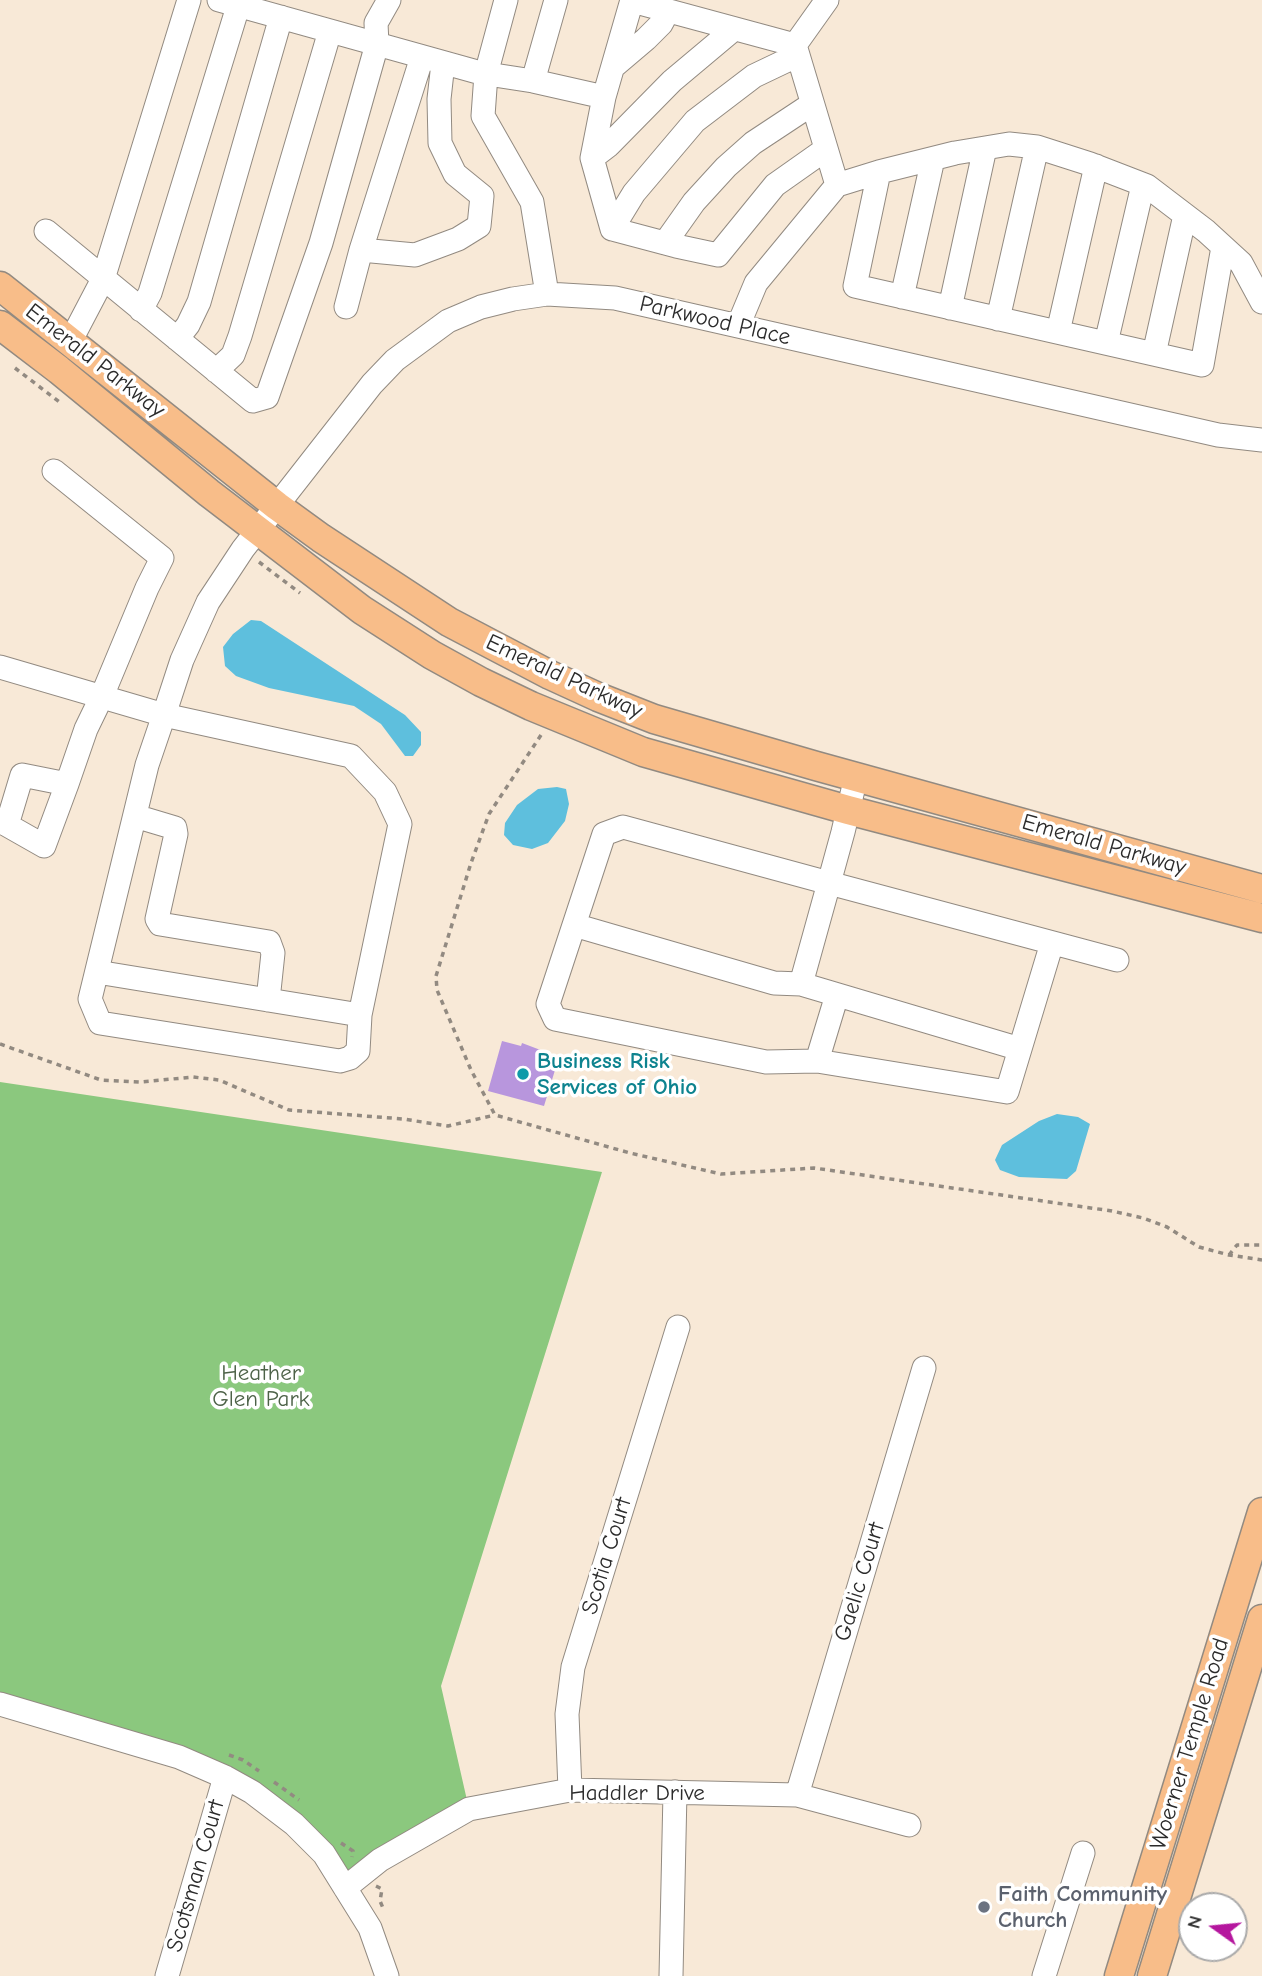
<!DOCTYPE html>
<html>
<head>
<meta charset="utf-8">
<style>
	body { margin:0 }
	#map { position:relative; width:1262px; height:1976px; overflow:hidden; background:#f8e9d7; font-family:"Comic Neue",sans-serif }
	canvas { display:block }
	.north { position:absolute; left:1178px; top:1892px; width:70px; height:70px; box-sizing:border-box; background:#fff; border:2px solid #aaa; border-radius:50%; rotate:285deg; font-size:19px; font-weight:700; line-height:28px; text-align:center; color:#2b2b2b }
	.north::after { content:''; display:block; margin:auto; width:24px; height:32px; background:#b5179e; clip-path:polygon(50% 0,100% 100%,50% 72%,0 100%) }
</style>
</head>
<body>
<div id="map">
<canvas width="1262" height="1976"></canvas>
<div class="north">N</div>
</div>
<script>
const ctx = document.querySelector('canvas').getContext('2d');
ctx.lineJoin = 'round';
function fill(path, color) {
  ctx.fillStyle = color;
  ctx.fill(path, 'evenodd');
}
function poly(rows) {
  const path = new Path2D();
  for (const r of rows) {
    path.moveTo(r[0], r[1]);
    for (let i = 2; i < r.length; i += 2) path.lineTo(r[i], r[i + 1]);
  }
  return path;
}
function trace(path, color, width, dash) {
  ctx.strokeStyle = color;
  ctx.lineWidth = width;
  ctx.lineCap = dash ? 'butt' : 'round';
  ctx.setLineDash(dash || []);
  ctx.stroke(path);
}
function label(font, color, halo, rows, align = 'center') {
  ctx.font = font + ' "Comic Neue",sans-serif';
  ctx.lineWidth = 7;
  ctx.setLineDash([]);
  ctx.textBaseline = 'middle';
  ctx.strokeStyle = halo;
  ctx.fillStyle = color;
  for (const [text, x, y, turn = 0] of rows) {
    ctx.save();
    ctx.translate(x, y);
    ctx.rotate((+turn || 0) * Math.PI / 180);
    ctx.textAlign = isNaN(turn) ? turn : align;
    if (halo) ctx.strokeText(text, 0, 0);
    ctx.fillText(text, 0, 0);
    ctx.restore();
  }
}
fill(poly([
	[0,1082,602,1172,441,1686,469,1809,345,1888,252,1792,0,1704]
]), '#8bc87e');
fill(poly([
	[251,620,261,621,405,715,421,732,421,745,413,756,405,756,381,724,354,706,269,688,236,676,225,666,223,647,233,634],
	[557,787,566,789,569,804,565,821,548,843,532,849,513,845,504,835,505,823,517,805,538,789],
	[1057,1114,1078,1117,1090,1124,1076,1171,1067,1179,1019,1177,1000,1170,995,1160,1002,1145,1039,1121]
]), '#5ebfdd');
fill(poly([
	[502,1041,521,1046,522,1043,559,1057,544,1106,488,1091]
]), '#b896dd');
const minor = poly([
	[219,0,481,73,533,81,604,97,632,0],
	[506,0,486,74,483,116,532,202,547,294],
	[827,0,795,45,837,185,879,172,955,153,1009,144,1037,147,1090,164,1147,186,1206,231,1241,263,1262,302],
	[632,1,795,45],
	[422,57,361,250,415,255,458,239,479,226,482,196,455,174,440,143,439,99,443,63],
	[613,67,646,39,661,24,668,11],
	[533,81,556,0],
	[604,97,592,158,612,229,676,246,718,255,775,185,826,149],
	[592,158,609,145,672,81,734,29],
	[879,172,855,286,1202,365,1223,247],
	[612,229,634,193,695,121,754,76,798,55],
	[46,231,253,401,267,397,321,243,377,44,376,23,389,0],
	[665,243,694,202,726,167,753,143,812,104],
	[902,297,933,159],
	[346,307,361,250],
	[950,308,985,148],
	[141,310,150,293,240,0],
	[998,319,1037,147],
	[738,326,756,283,837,185],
	[1058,332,1096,166],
	[177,339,188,325,199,302,281,17],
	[70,342,103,279,189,0],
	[1106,343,1143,185],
	[1154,354,1185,215],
	[216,371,233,355,240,336,330,31],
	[54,471,162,558,147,588,102,696,86,729,67,784,44,846,7,825,22,775,67,784],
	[0,667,164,715,351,756,385,792,400,824,360,1015,358,1051,350,1058,340,1061,100,1023,90,999,147,765,164,715,182,660,208,602,243,549,372,384,395,360,448,321,481,307,513,299,547,294,615,298,1218,435,1262,440],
	[856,777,843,832,829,883,801,984,1020,1049,1007,1092,817,1061,766,1062,555,1019,548,1004,604,834,623,827,829,883,1117,960],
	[135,816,175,828,176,834,157,919,160,924,269,942,273,953,268,1000],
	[574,925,774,983,801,984],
	[97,972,360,1015],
	[1020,1049,1052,943],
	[817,1061,837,995],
	[0,1704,179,1757,225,1777,252,1792,294,1824,324,1854,370,1928,387,1976],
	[570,1790,567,1714,573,1667,678,1327],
	[797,1795,924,1368],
	[345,1888,380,1860,469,1809,570,1790,797,1795,909,1825],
	[167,1976,225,1777],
	[671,1976,675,1792],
	[1044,1976,1083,1853]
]);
const major = poly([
	[0,286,277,506,321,538,449,622,550,675,598,697,654,719,816,766,1262,889],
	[0,325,59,370,209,493,362,610,432,655,481,682,531,706,643,752,848,810,1262,918],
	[1119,1976,1262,1512],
	[1152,1976,1262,1619]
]);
trace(minor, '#928a81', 25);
trace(major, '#928a81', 31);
trace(poly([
	[15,368,62,404],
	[259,562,300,593],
	[541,735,489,814,471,863,436,976,437,990,471,1070,495,1115,630,1153,721,1174,814,1168,1112,1211,1143,1218,1167,1227,1199,1247,1229,1255,1262,1260],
	[0,1044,101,1080,141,1082,193,1077,219,1080,289,1110,403,1119,448,1126,495,1115],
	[1229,1255,1237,1245,1262,1245],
	[229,1755,243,1760,259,1771],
	[274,1782,299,1800],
	[341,1843,353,1851,352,1857],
	[376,1886,382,1889,380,1901,383,1908]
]), '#928a81', 3.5, [5, 5]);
trace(minor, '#fff', 23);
trace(major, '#f8bd89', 28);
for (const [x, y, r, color] of [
	[523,1074,7,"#0f9aa8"],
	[984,1907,7,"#6b7280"]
]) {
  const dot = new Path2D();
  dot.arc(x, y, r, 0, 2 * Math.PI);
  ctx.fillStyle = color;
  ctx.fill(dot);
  trace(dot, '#fff', 2.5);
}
label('23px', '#2b2b2b', '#fff', [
	["Parkwood Place",715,321,13],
	["Emerald Parkway",95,361,38],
	["Emerald Parkway",564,677,25],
	["Emerald Parkway",1104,845,16],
	["Scotia Court",607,1556,-73],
	["Gaelic Court",860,1582,-73],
	["Woerner Temple Road",1190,1744,-73],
	["Haddler Drive",637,1793],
	["Scotsman Court",196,1876,-74]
]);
label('bold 23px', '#0d838f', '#fff', [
	["Business Risk",537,1061],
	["Services of Ohio",537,1087]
], 'left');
label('23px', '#4d6248', '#fff', [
	["Heather",261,1373],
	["Glen Park",261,1399]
]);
label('bold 23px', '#5b616d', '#fff', [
	["Faith Community",998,1894],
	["Church",998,1920]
], 'left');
</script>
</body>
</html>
